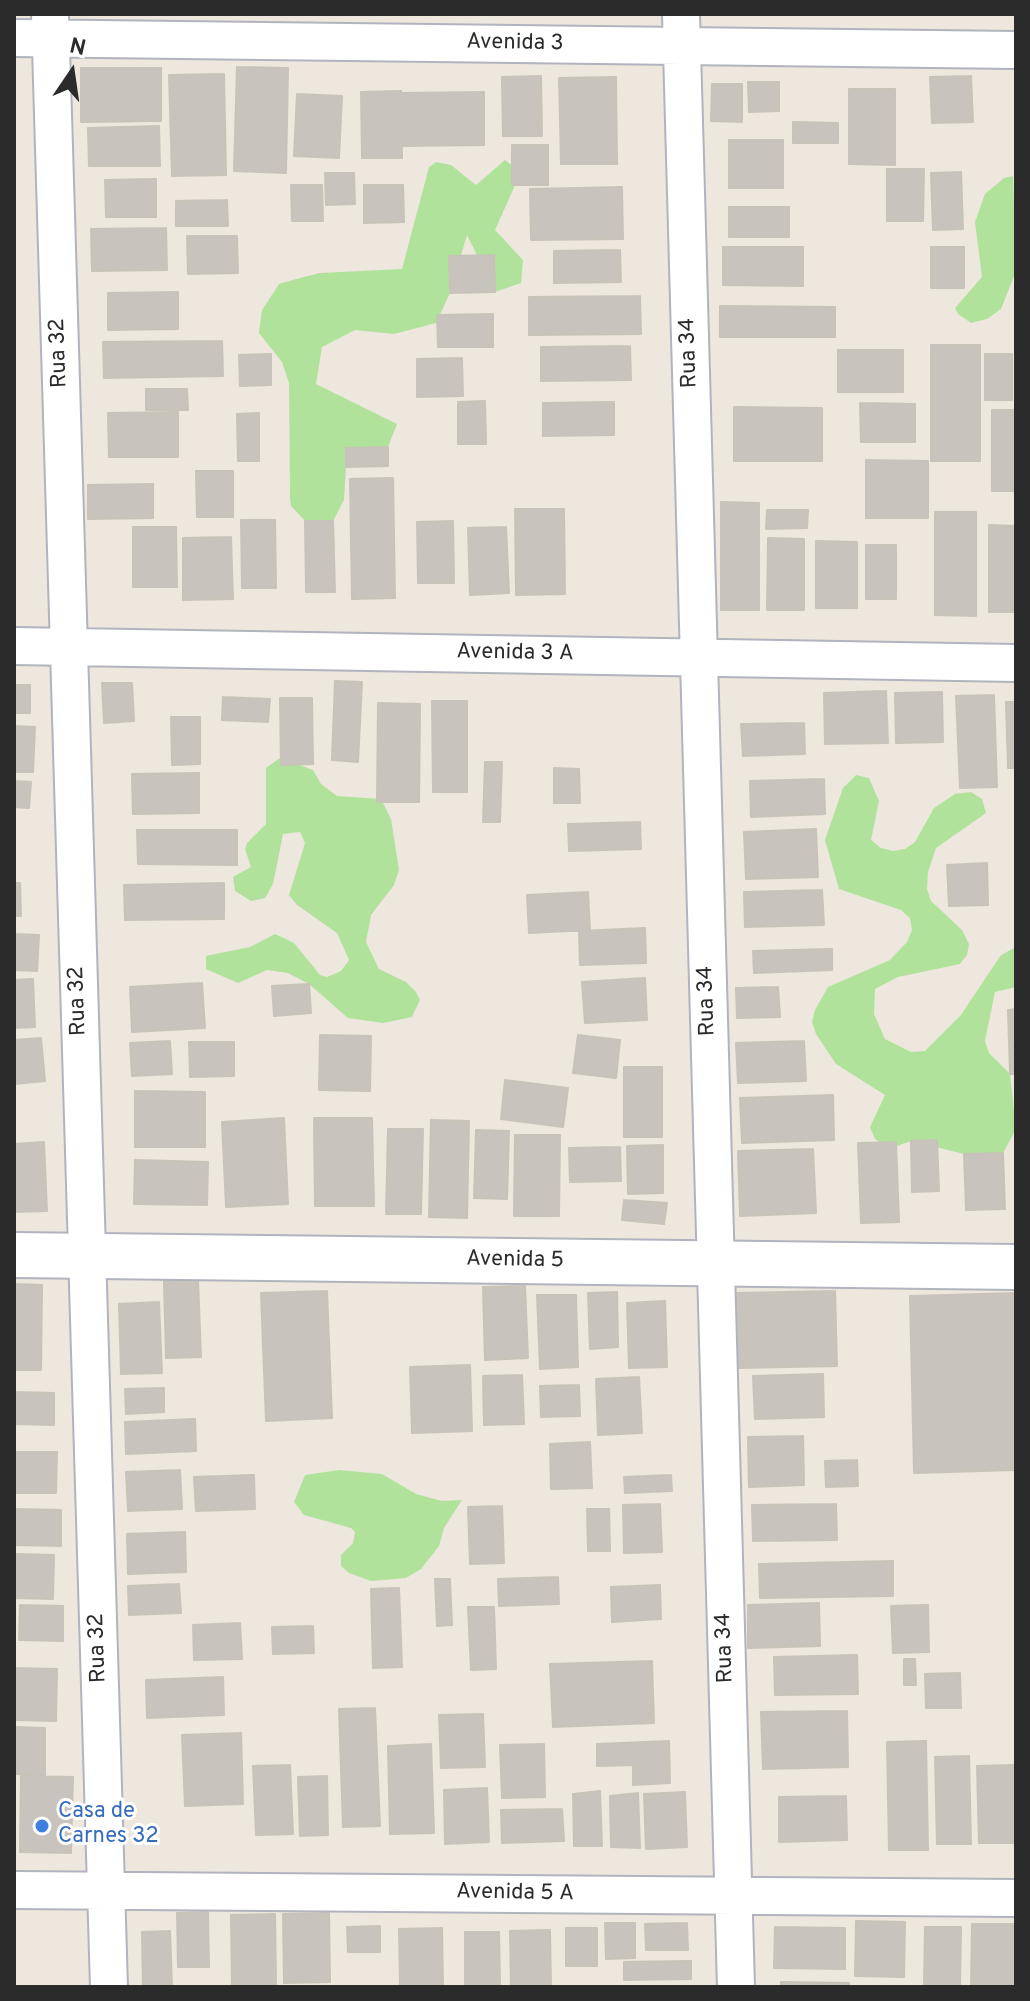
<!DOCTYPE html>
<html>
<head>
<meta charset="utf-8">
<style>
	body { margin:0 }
	#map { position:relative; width:1030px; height:2001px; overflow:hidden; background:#ede7de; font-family:Overpass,sans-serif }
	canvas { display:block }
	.frame { position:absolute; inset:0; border:16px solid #2b2b2b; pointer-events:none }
	.north { position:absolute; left:32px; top:32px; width:80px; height:80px; -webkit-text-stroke:6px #fff; paint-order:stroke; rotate:13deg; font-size:22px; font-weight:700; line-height:32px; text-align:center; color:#2b2b2b }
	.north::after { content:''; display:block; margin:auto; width:28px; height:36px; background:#2b2b2b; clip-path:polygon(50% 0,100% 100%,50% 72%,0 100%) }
</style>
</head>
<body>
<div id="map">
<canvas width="1030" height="2001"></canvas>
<div class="frame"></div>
<div class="north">N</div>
</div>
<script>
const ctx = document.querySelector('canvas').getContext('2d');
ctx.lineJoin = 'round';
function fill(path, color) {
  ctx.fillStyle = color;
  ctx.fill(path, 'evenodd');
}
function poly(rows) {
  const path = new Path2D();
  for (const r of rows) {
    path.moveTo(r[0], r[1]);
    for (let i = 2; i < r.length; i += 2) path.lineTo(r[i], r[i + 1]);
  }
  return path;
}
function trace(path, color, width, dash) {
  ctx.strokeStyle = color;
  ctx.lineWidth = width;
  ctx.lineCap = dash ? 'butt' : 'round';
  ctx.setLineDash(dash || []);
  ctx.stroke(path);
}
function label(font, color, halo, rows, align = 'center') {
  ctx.font = font + ' Overpass,sans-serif';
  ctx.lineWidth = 6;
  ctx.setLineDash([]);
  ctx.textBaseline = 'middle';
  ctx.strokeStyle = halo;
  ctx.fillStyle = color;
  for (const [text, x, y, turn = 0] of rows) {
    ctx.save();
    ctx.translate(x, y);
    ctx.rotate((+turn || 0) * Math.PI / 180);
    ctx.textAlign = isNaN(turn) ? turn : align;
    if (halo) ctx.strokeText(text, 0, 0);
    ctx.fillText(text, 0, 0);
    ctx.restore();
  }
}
fill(poly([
	[505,160,521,172,495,230,523,260,521,283,495,292,467,235,450,293,436,323,394,334,355,330,322,347,316,384,397,424,388,447,351,453,346,467,344,500,333,521,305,521,291,506,290,498,289,383,282,362,259,333,262,310,279,284,296,279,320,273,402,269,429,167,436,162,451,165,476,185],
	[1013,176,1016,271,1001,309,987,319,971,323,958,314,955,308,982,277,975,222,985,194,1004,178],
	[280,758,313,770,321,784,337,796,381,799,391,819,399,870,394,885,371,915,366,942,379,969,406,982,416,992,420,1000,412,1017,383,1023,348,1018,309,984,288,973,267,970,238,983,206,969,206,956,250,947,275,934,294,943,320,975,327,977,341,971,349,960,337,933,297,905,289,895,305,843,300,832,283,834,273,884,265,898,251,901,235,891,233,877,251,867,245,849,247,843,266,824,266,768],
	[856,775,869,778,879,801,871,840,881,848,893,851,905,849,915,842,934,808,955,794,971,792,982,799,986,813,936,848,928,872,927,889,931,901,962,930,969,944,967,955,960,964,898,977,875,989,874,1014,885,1039,911,1052,925,1051,961,1015,1001,955,1016,947,1016,987,995,992,985,1041,989,1053,1010,1074,1016,1129,1003,1153,964,1154,911,1141,897,1146,885,1145,875,1139,870,1127,885,1095,836,1064,816,1034,812,1022,815,1010,828,987,890,960,907,942,912,930,910,918,901,910,839,889,825,840,843,788],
	[339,1470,382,1474,416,1494,442,1501,462,1500,444,1528,439,1546,421,1569,406,1578,371,1581,349,1573,341,1566,341,1555,353,1543,355,1532,351,1528,304,1515,294,1502,305,1475]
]), '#b1e29c');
const building = poly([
	[237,67,288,68,286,173,234,171,237,67],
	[81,68,161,68,161,121,81,122,81,68],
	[224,74,226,175,172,176,169,75,224,74],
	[541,76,542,136,503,136,502,77,541,76],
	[971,76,973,122,932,123,930,77,971,76],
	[616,77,617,164,561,164,559,78,616,77],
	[748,82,779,82,779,111,749,112,748,82],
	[712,84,742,84,742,122,711,121,712,84],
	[849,89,895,89,895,165,849,164,849,89],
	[401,91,402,158,362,158,361,92,401,91],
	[484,92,484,145,402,146,401,93,484,92],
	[297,94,342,96,339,158,294,156,297,94],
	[793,122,838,123,838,143,793,143,793,122],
	[159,126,160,166,89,166,88,128,159,126],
	[729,140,783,140,783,188,729,188,729,140],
	[512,145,548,145,548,185,512,185,512,145],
	[887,169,924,169,923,221,887,221,887,169],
	[961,172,963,229,933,230,931,173,961,172],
	[325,173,354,173,355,204,326,205,325,173],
	[156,179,156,217,106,217,105,180,156,179],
	[291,185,322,185,323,221,292,221,291,185],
	[364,185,403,185,404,222,364,223,364,185],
	[622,187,623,239,531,240,530,189,622,187],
	[227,200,228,226,176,226,176,201,227,200],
	[729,207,789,207,789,237,729,237,729,207],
	[166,228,167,270,92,271,91,229,166,228],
	[187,236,237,236,238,273,188,274,187,236],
	[723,247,803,247,803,286,723,285,723,247],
	[931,247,964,247,964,288,931,288,931,247],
	[620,250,621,282,554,283,554,251,620,250],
	[494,255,495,292,450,293,449,256,494,255],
	[178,292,178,329,108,330,108,293,178,292],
	[640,296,641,334,529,335,529,297,640,296],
	[720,306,835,307,835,337,720,337,720,306],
	[493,314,493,347,438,347,437,315,493,314],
	[222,341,223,376,104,378,103,342,222,341],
	[931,345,980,345,980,461,931,461,931,345],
	[630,346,631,380,541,381,541,347,630,346],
	[838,350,903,350,903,392,838,392,838,350],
	[271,354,271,385,240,386,239,355,271,354],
	[985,354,1012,354,1012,400,985,400,985,354],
	[462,358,463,396,417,397,417,359,462,358],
	[146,389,187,389,188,410,146,410,146,389],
	[485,401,486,444,458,444,458,402,485,401],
	[614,402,614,435,543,436,543,403,614,402],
	[860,403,915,404,915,442,861,442,860,403],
	[734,407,822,408,822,461,734,461,734,407],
	[992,410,1016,410,1016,491,992,491,992,410],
	[178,412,178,457,109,457,108,413,178,412],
	[259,413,259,461,238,461,237,414,259,413],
	[388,447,388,466,346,467,346,448,388,447],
	[866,460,928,461,928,518,866,518,866,460],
	[196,471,233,471,233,517,197,517,196,471],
	[393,478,395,598,352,599,350,479,393,478],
	[153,484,153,518,88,519,88,485,153,484],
	[721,502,759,503,759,610,721,610,721,502],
	[515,509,564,509,565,594,516,595,515,509],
	[767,510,808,510,807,528,766,529,767,510],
	[935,512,976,512,976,616,935,615,935,512],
	[241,520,275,520,276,588,242,588,241,520],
	[305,521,333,521,335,592,306,592,305,521],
	[453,521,454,583,418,583,417,522,453,521],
	[989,525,1016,526,1016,612,989,612,989,525],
	[133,527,176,527,177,587,133,587,133,527],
	[506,527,509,593,470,595,468,528,506,527],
	[231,537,233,599,183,600,183,538,231,537],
	[768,538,804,539,804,610,767,610,768,538],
	[816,541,857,542,857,608,816,608,816,541],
	[866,545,896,545,896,599,866,599,866,545],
	[335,681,362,682,358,762,332,760,335,681],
	[102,683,132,683,134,721,104,723,102,683],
	[14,685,30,685,30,713,14,713,14,685],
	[886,691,888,743,825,744,824,693,886,691],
	[942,692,943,742,896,743,895,693,942,692],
	[994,695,997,787,960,788,956,696,994,695],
	[223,697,270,699,268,722,222,720,223,697],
	[280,698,312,698,313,764,281,765,280,698],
	[432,701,467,701,467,792,433,792,432,701],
	[1006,702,1016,702,1016,768,1008,768,1006,702],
	[378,703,420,704,419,802,377,802,378,703],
	[171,717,200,717,200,764,172,765,171,717],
	[804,723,805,754,743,756,741,724,804,723],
	[14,726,35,727,33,772,14,772,14,726],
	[485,762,502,762,500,822,483,822,485,762],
	[554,768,579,769,580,803,554,803,554,768],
	[199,773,199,813,133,814,132,774,199,773],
	[824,779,825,814,751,817,750,781,824,779],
	[14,781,31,782,29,808,14,807,14,781],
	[640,822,641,849,569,851,568,824,640,822],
	[816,829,818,877,746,879,744,832,816,829],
	[137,830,237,830,237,865,138,864,137,830],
	[987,863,988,905,949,906,947,865,987,863],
	[14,883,20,883,21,916,14,916,14,883],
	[224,883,224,919,125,920,124,885,224,883],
	[822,890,824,925,745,927,744,892,822,890],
	[588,892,590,930,529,933,527,895,588,892],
	[645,928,646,963,580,965,579,931,645,928],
	[14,934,39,935,37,971,14,970,14,934],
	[832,949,832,970,754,973,753,951,832,949],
	[645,978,647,1020,585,1023,582,982,645,978],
	[33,979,35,1027,14,1028,14,980,33,979],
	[202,983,205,1028,132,1032,130,987,202,983],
	[309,984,311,1013,274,1016,272,986,309,984],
	[778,987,780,1017,737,1018,736,988,778,987],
	[1016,1009,1016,1074,1010,1074,1008,1010,1016,1009],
	[320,1035,371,1036,370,1091,319,1090,320,1035],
	[578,1035,620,1040,616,1078,573,1073,578,1035],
	[41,1038,45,1081,14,1084,14,1040,41,1038],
	[170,1041,172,1074,132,1076,130,1043,170,1041],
	[804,1041,806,1081,738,1083,736,1043,804,1041],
	[189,1042,234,1042,234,1076,190,1077,189,1042],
	[624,1067,662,1067,662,1137,624,1137,624,1067],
	[505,1080,568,1088,563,1127,501,1119,505,1080],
	[135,1091,205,1092,205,1147,135,1147,135,1091],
	[833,1095,834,1140,742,1143,740,1098,833,1095],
	[284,1118,288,1204,226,1207,222,1122,284,1118],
	[314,1118,372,1118,374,1206,315,1206,314,1118],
	[431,1120,469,1121,467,1218,429,1217,431,1120],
	[388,1129,423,1129,421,1214,386,1214,388,1129],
	[476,1130,509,1131,507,1199,474,1198,476,1130],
	[515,1135,560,1135,559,1216,514,1216,515,1135],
	[937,1140,939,1191,912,1192,911,1141,937,1140],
	[44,1142,47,1211,14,1212,14,1144,44,1142],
	[896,1142,899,1222,861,1223,858,1143,896,1142],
	[663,1145,663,1193,628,1194,627,1146,663,1145],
	[620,1147,621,1181,570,1182,569,1148,620,1147],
	[813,1149,816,1213,740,1216,738,1151,813,1149],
	[1003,1153,1005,1209,966,1210,964,1154,1003,1153],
	[135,1160,208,1162,207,1205,134,1204,135,1160],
	[624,1200,667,1203,664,1224,622,1220,624,1200],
	[198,1280,201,1357,166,1358,164,1281,198,1280],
	[14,1284,42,1285,41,1370,14,1370,14,1284],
	[525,1286,528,1358,485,1360,483,1287,525,1286],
	[327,1291,332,1418,266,1421,261,1293,327,1291],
	[835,1291,837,1366,738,1368,736,1293,835,1291],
	[617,1292,618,1347,590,1349,588,1293,617,1292],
	[1016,1293,1016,1470,914,1473,910,1296,1016,1293],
	[537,1295,576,1295,578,1367,540,1369,537,1295],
	[665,1301,667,1367,629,1368,627,1303,665,1301],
	[159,1302,162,1373,121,1374,119,1304,159,1302],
	[470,1365,472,1431,412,1433,410,1367,470,1365],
	[823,1374,824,1417,755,1419,753,1376,823,1374],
	[522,1375,524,1424,484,1425,483,1376,522,1375],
	[639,1377,642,1433,598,1435,596,1379,639,1377],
	[579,1385,580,1416,541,1417,540,1386,579,1385],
	[164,1388,164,1412,126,1414,125,1389,164,1388],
	[14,1392,54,1393,54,1425,14,1424,14,1392],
	[195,1419,196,1451,126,1454,125,1422,195,1419],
	[803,1436,804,1485,749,1487,748,1437,803,1436],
	[590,1442,592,1488,551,1489,550,1444,590,1442],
	[14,1452,57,1452,56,1493,14,1493,14,1452],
	[857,1460,858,1486,826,1487,825,1461,857,1460],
	[180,1470,182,1509,128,1511,126,1472,180,1470],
	[254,1475,255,1509,196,1511,194,1477,254,1475],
	[671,1475,672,1491,625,1493,624,1477,671,1475],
	[660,1504,662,1552,624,1553,623,1505,660,1504],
	[836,1504,837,1540,753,1541,752,1505,836,1504],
	[502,1506,504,1563,470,1564,468,1507,502,1506],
	[14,1509,61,1510,61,1546,14,1545,14,1509],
	[587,1509,609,1509,610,1551,588,1551,587,1509],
	[185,1532,186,1572,128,1574,127,1534,185,1532],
	[14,1554,54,1555,53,1599,14,1598,14,1554],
	[893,1561,893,1596,760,1598,759,1564,893,1561],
	[558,1577,559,1604,499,1606,498,1579,558,1577],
	[435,1579,450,1579,452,1625,437,1626,435,1579],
	[179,1584,181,1613,129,1615,128,1586,179,1584],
	[660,1585,661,1619,612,1622,611,1587,660,1585],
	[399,1588,402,1667,373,1668,371,1589,399,1588],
	[819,1603,820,1646,748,1648,748,1605,819,1603],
	[20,1605,63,1606,63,1641,19,1640,20,1605],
	[928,1605,929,1652,893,1653,891,1606,928,1605],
	[468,1607,494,1607,496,1669,471,1670,468,1607],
	[240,1623,242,1659,194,1660,193,1625,240,1623],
	[313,1626,314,1653,273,1654,272,1627,313,1626],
	[857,1655,858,1694,775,1695,774,1657,857,1655],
	[904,1659,915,1659,916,1685,904,1685,904,1659],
	[652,1661,654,1723,553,1727,550,1664,652,1661],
	[14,1668,57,1669,56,1721,14,1720,14,1668],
	[960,1673,961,1708,926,1708,925,1674,960,1673],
	[223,1677,224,1715,147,1718,146,1680,223,1677],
	[375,1708,380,1826,343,1827,339,1709,375,1708],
	[847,1711,848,1767,763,1769,761,1712,847,1711],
	[483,1714,485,1767,441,1768,439,1715,483,1714],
	[14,1727,45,1728,45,1775,14,1774,14,1727],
	[241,1733,243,1804,185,1806,182,1735,241,1733],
	[669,1741,670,1783,633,1785,633,1765,597,1766,597,1744,669,1741],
	[926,1741,928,1850,889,1850,887,1742,926,1741],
	[431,1744,434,1833,390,1834,388,1746,431,1744],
	[544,1744,545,1797,502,1798,500,1745,544,1744],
	[969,1756,971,1844,937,1844,935,1757,969,1756],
	[290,1765,293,1834,256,1835,253,1766,290,1765],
	[1016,1765,1016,1843,979,1843,977,1766,1016,1765],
	[21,1776,73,1777,71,1853,20,1852,21,1776],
	[327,1776,328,1835,300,1836,298,1777,327,1776],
	[487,1788,489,1842,445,1844,444,1790,487,1788],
	[600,1791,602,1846,574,1846,573,1794,600,1791],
	[685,1792,687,1847,646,1849,644,1794,685,1792],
	[638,1793,640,1848,611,1847,610,1796,638,1793],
	[846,1796,847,1840,779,1842,779,1797,846,1796],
	[562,1809,564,1841,502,1843,501,1810,562,1809],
	[208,1912,209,1967,178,1967,177,1913,208,1912],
	[329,1913,330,1982,284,1983,283,1914,329,1913],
	[275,1914,276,1987,232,1987,231,1915,275,1914],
	[856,1921,905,1922,904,1977,855,1976,856,1921],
	[605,1923,635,1923,635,1958,606,1959,605,1923],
	[687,1923,688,1950,646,1950,645,1924,687,1923],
	[972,1924,1016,1924,1016,1987,971,1987,972,1924],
	[380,1926,380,1952,348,1952,347,1927,380,1926],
	[775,1927,845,1928,845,1969,774,1968,775,1927],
	[925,1927,961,1927,960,1987,924,1987,925,1927],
	[442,1928,443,1987,400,1987,399,1929,442,1928],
	[566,1928,597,1928,597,1966,566,1966,566,1928],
	[550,1930,551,1987,511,1987,510,1931,550,1930],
	[170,1931,172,1987,143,1987,142,1932,170,1931],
	[465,1932,499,1932,500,1987,465,1987,465,1932],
	[691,1961,691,1979,624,1980,624,1962,691,1961],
	[781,1982,849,1983,849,1987,781,1987,781,1982]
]);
fill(building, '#c8c4bd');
trace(building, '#c8c3b8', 2);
const minor = poly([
	[50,14,109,1987],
	[681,14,736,1987],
	[14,38,1016,50],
	[14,646,1016,663],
	[14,1890,1016,1898]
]);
const tertiary = poly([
	[14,1255,1016,1267]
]);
trace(minor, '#b1b4be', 40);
trace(tertiary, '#b1b4be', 48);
trace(minor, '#fff', 36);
trace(tertiary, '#fff', 44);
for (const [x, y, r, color] of [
	[42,1826,8,"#3f7fe0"]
]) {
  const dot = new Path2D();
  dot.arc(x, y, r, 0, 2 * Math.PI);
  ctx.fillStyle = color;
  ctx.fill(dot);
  trace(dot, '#fff', 3);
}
label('22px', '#2b2b2b', '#fff', [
	["Avenida 3",515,44,1],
	["Rua 32",60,353,-92],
	["Rua 34",690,353,-92],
	["Avenida 3 A",515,654,1],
	["Rua 32",79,1001,-92],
	["Rua 34",708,1001,-92],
	["Avenida 5",515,1261,1],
	["Rua 32",99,1648,-92],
	["Rua 34",726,1648,-92],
	["Avenida 5 A",515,1894,1]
]);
label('22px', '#366cbe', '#fff', [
	["Casa de",58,1813],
	["Carnes 32",58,1838]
], 'left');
</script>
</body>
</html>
